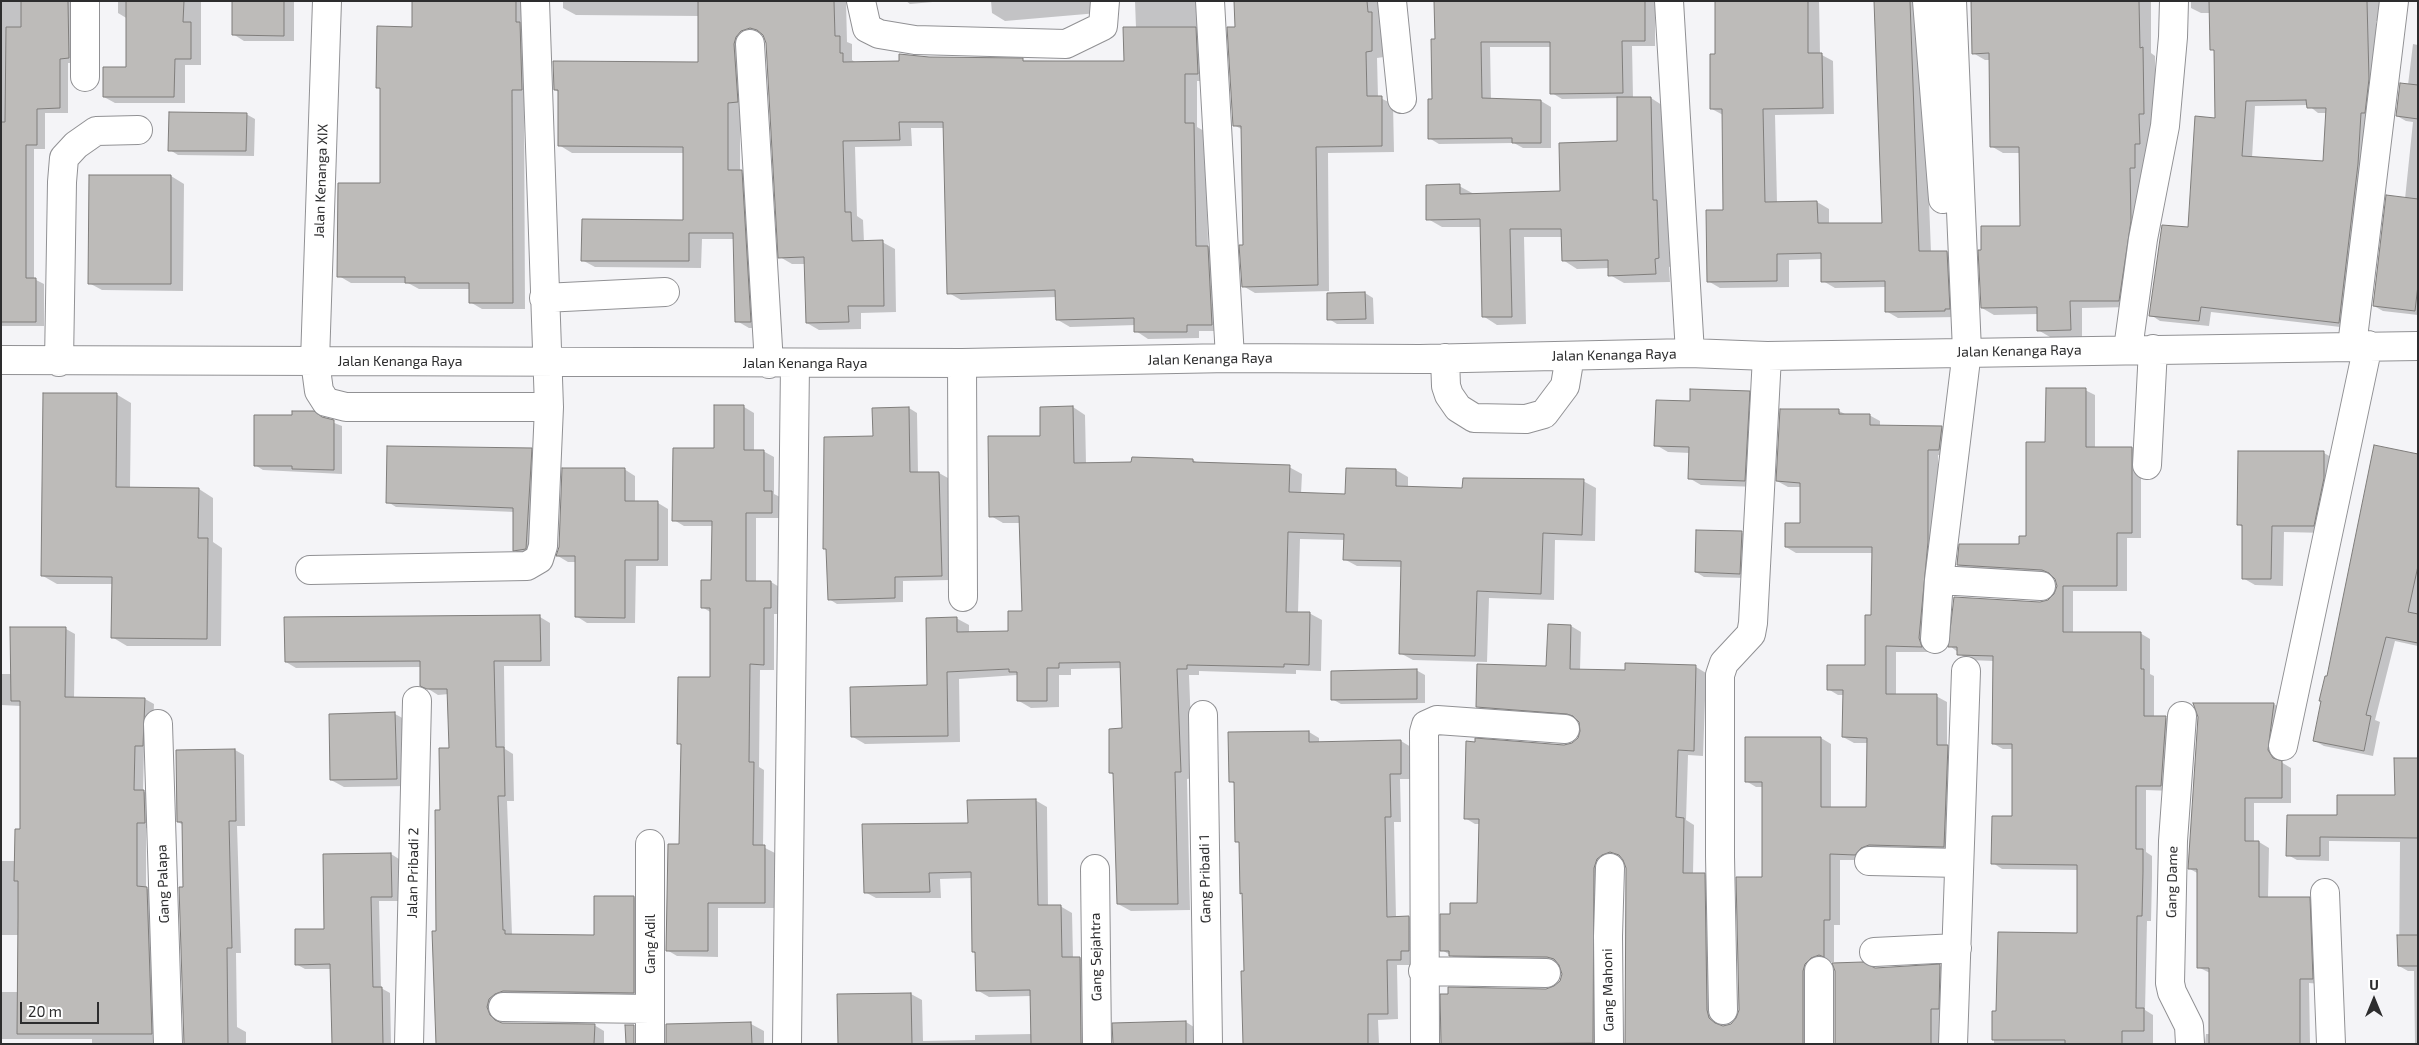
<!DOCTYPE html>
<html>
<head>
<meta charset="utf-8">
<style>
	body { margin:0 }
	#map { position:relative; width:2419px; height:1045px; overflow:hidden; background:#f4f4f7; font-family:"Exo 2",sans-serif }
	canvas { display:block }
	.frame { position:absolute; inset:0; border:2px solid #2d2d2e; pointer-events:none }
	.north { position:absolute; left:2349px; top:975px; width:50px; height:50px; -webkit-text-stroke:4px #fff; paint-order:stroke; rotate:0deg; font-size:14px; font-weight:700; line-height:20px; text-align:center; color:#2d2d2e }
	.north::after { content:''; display:block; margin:auto; width:18px; height:22px; background:#2d2d2e; clip-path:polygon(50% 0,100% 100%,50% 72%,0 100%) }
	.scale { position:absolute; left:20px; top:1002px; width:79px; height:22px; box-sizing:border-box; border:2px solid #2d2d2e; border-top:0; padding-left:6px; font-size:15px; line-height:18px; white-space:nowrap; color:#2d2d2e; -webkit-text-stroke:4px #fff; paint-order:stroke }
</style>
</head>
<body>
<div id="map">
<canvas width="2419" height="1045"></canvas>
<div class="frame"></div>
<div class="north">U</div>
<div class="scale">20 m</div>
</div>
<script>
const ctx = document.querySelector('canvas').getContext('2d');
ctx.lineJoin = 'round';
function fill(path, color) {
  ctx.fillStyle = color;
  ctx.fill(path, 'evenodd');
}
function poly(rows) {
  const path = new Path2D();
  for (const r of rows) {
    path.moveTo(r[0], r[1]);
    for (let i = 2; i < r.length; i += 2) path.lineTo(r[i], r[i + 1]);
  }
  return path;
}
function trace(path, color, width, dash) {
  ctx.strokeStyle = color;
  ctx.lineWidth = width;
  ctx.lineCap = dash ? 'butt' : 'round';
  ctx.setLineDash(dash || []);
  ctx.stroke(path);
}
function label(font, color, halo, rows, align = 'center') {
  ctx.font = font + ' "Exo 2",sans-serif';
  ctx.lineWidth = 4;
  ctx.setLineDash([]);
  ctx.textBaseline = 'middle';
  ctx.strokeStyle = halo;
  ctx.fillStyle = color;
  for (const [text, x, y, turn = 0] of rows) {
    ctx.save();
    ctx.translate(x, y);
    ctx.rotate((+turn || 0) * Math.PI / 180);
    ctx.textAlign = isNaN(turn) ? turn : align;
    if (halo) ctx.strokeText(text, 0, 0);
    ctx.fillText(text, 0, 0);
    ctx.restore();
  }
}
fill(poly([
	[1,1,80,1,77,63,68,63,68,113,45,113,45,149,34,149,34,279,44,284,44,326,1,326],
	[118,1,201,1,201,65,185,65,185,103,115,103,104,97,128,69,128,19,118,13],
	[234,1,294,1,294,41,244,41,233,34],
	[413,1,528,1,534,97,524,97,525,309,482,309,470,302,470,289,419,289,408,283,351,283,339,276,381,184,382,90,378,88,413,28],
	[563,1,846,1,847,42,852,44,852,60,855,62,900,62,929,59,1125,62,1136,28,1135,1,1198,1,1210,81,1197,81,1197,127,1206,132,1208,247,1220,254,1225,331,1199,331,1199,338,1148,339,1136,331,1136,325,1070,327,1058,320,1057,297,961,300,949,293,944,128,911,128,912,146,855,147,857,216,863,220,864,242,882,242,895,249,896,312,861,313,861,329,819,330,807,323,805,264,792,264,780,257,767,43,763,35,754,37,740,109,740,172,754,179,763,328,749,328,737,321,735,239,702,239,701,268,595,267,582,260,684,221,684,153,572,153,559,145,559,92,555,90,699,63,699,16,576,15,563,8],
	[906,1,944,1,910,4],
	[991,1,1097,1,1098,13,1005,21,992,13],
	[1236,1,1379,1,1379,17,1383,20,1384,57,1377,58,1378,97,1393,104,1394,152,1328,153,1329,291,1255,293,1243,286,1243,130,1234,125],
	[1436,1,1655,1,1655,46,1632,46,1633,98,1651,98,1665,107,1667,207,1671,209,1673,266,1669,267,1670,282,1624,283,1610,275,1609,268,1577,269,1563,260,1562,237,1524,237,1526,324,1497,325,1483,316,1482,227,1442,227,1428,219,1459,186,1474,194,1561,192,1618,143,1618,98,1562,99,1552,93,1551,47,1490,47,1491,100,1541,101,1551,107,1551,148,1523,148,1514,143,1439,144,1429,138,1434,100],
	[1716,1,1819,1,1820,54,1833,61,1834,114,1775,115,1777,203,1817,202,1829,209,1829,224,1884,224,1875,1,1921,1,1931,252,1947,252,1959,259,1957,317,1898,318,1886,311,1886,287,1835,288,1823,281,1822,259,1789,260,1789,287,1720,288,1708,281,1724,211,1723,115,1712,109,1716,55],
	[1972,1,2151,1,2151,53,2155,56,2156,120,2151,120,2151,150,2147,174,2141,174,2142,229,2131,307,2082,308,2082,337,2050,337,2038,330,2038,314,1994,315,1982,308,2021,227,2020,153,2003,153,1991,146,1990,60,1985,60,1973,53],
	[2191,1,2385,1,2385,20,2376,21,2378,86,2349,328,2211,312,2209,326,2160,321,2151,315,2189,229,2216,119,2215,51,2211,49,2210,13,2201,13,2191,8],
	[2308,105,2318,113,2327,113,2324,162,2252,158,2255,106],
	[2413,44,2418,45,2418,315,2383,311,2374,306,2405,199,2413,122,2406,121,2397,116,2408,85],
	[246,114,255,119,254,156,178,155,170,150],
	[90,176,171,176,184,184,183,291,102,290,89,283],
	[1365,293,1373,298,1374,324,1337,324,1329,319],
	[2085,390,2095,395,2095,448,2132,448,2141,454,2141,538,2127,538,2127,591,2073,591,2073,633,2140,633,2150,639,2150,674,2154,676,2154,718,2166,718,2176,723,2171,791,2146,790,2146,852,2152,856,2152,878,2151,921,2147,921,2145,1010,2153,1015,2153,1044,1994,1044,1994,1012,1997,1012,2078,934,2078,870,2002,869,1993,863,2013,818,2013,749,2003,749,1994,744,1994,661,1968,660,1950,646,2040,603,2049,601,2055,595,2058,586,2053,575,1968,570,1958,565,2020,545,2027,537,2047,443],
	[1749,392,1761,399,1757,487,1701,485,1689,478,1690,453,1668,452,1656,445,1691,402],
	[116,394,131,403,130,488,199,489,213,498,213,542,222,548,221,646,127,646,112,637,113,584,57,584,43,576],
	[744,407,754,413,754,451,763,451,774,457,774,494,782,498,782,518,756,518,756,582,771,582,781,588,781,614,774,614,774,670,760,670,759,767,764,770,763,847,775,853,775,908,718,908,718,957,677,956,667,950,680,846,682,745,679,743,711,678,712,613,702,607,712,582,713,526,684,526,674,520,715,449],
	[1073,407,1085,415,1086,464,1193,460,1199,464,1289,467,1302,474,1301,494,1346,495,1396,470,1408,477,1408,488,1463,490,1583,481,1596,488,1595,541,1555,540,1554,600,1489,598,1487,662,1413,660,1400,653,1402,567,1357,566,1344,559,1345,540,1300,539,1298,613,1309,613,1322,620,1321,671,1296,670,1296,674,1199,671,1199,675,1189,675,1193,778,1187,779,1190,910,1131,911,1118,904,1114,775,1110,773,1123,730,1122,668,1071,669,1071,675,1059,675,1059,707,1031,708,1019,701,1017,675,959,679,960,742,865,744,853,737,928,686,956,618,969,625,969,633,1009,632,1023,612,1021,523,1003,523,991,516,1041,437],
	[909,408,917,413,918,473,939,473,948,478,950,580,903,581,903,602,837,604,829,599,828,550,824,548,874,438],
	[1781,410,1839,411,1847,415,1869,415,1880,421,1880,427,1942,427,1952,433,1949,455,1938,455,1938,549,1929,644,1931,652,1896,652,1896,695,1936,696,1947,702,1947,746,1958,752,1954,852,1866,860,1840,860,1840,925,1834,925,1834,962,1821,963,1813,1044,1626,1044,1627,868,1622,858,1613,860,1603,1044,1442,1044,1555,987,1561,981,1563,974,1561,965,1558,963,1460,961,1442,950,1451,915,1478,904,1480,824,1475,824,1465,818,1564,746,1573,744,1579,739,1582,731,1578,719,1488,712,1477,706,1547,667,1549,625,1571,626,1581,632,1580,670,1626,672,1696,667,1706,673,1703,756,1688,755,1686,820,1694,825,1693,874,1704,874,1715,880,1717,1017,1721,1026,1731,1025,1738,1019,1763,878,1764,787,1756,787,1746,781,1821,738,1831,744,1831,808,1867,808,1868,743,1854,743,1843,737,1844,695,1838,695,1828,689,1866,666,1872,616,1873,553,1796,553,1786,547,1801,525,1801,487,1788,487,1777,481],
	[324,419,342,426,342,474,263,470,255,465],
	[531,449,540,454,534,553,522,555,514,550,515,512,396,507,388,502],
	[2324,453,2336,460,2326,533,2284,532,2283,586,2255,585,2243,578,2244,528,2238,524],
	[2418,456,2418,646,2395,641,2375,720,2380,722,2373,756,2324,746,2315,741,2328,678],
	[624,469,635,476,635,503,658,503,668,509,668,566,636,566,635,623,587,623,576,616,576,562,568,562,558,556],
	[1742,533,1750,537,1748,578,1704,577,1696,572],
	[540,617,550,623,550,666,504,666,505,749,513,754,514,801,507,801,512,935,595,936,595,897,634,897,644,903,644,998,497,1014,501,1023,594,1025,604,1031,604,1044,438,1044,437,932,441,811,450,749,449,694,438,695,422,685,421,667,296,668,286,662],
	[66,629,75,634,74,699,145,699,154,704,152,750,144,750,143,791,153,797,154,828,146,828,146,888,156,893,161,1044,92,1044,92,1039,1,1039,1,992,18,992,18,935,1,935,1,861,16,861,21,831,21,706,1,705,1,674,11,674],
	[1416,670,1425,675,1425,703,1341,704,1332,699],
	[2274,704,2283,710,2277,757,2281,762,2291,768,2291,803,2254,803,2254,842,2259,842,2269,848,2268,898,2309,898,2319,904,2322,984,2309,983,2310,1044,2205,1044,2206,1034,2210,1034,2210,973,2198,967,2199,874,2190,869],
	[395,714,408,721,409,786,344,787,331,780],
	[1309,732,1319,738,1319,743,1401,741,1411,747,1411,779,1400,779,1401,822,1394,822,1396,918,1409,917,1419,923,1419,956,1410,956,1411,965,1397,965,1398,1019,1378,1020,1379,1044,1245,1044,1244,894,1241,893,1240,843,1236,841,1235,784,1230,781],
	[235,750,244,755,245,826,237,826,241,953,236,953,237,1027,246,1032,246,1044,185,1044,183,825,178,822],
	[2418,759,2418,1044,2415,1044,2414,971,2408,971,2399,966,2400,842,2329,841,2329,861,2297,860,2288,855,2339,816,2396,797],
	[1035,800,1047,807,1048,906,1060,906,1072,913,1073,958,1080,958,1091,965,1092,1044,839,1044,911,994,922,1000,923,1041,975,1040,975,1035,1032,1034,1031,996,989,997,977,990,977,954,973,952,972,878,940,879,941,898,876,898,865,892,969,824],
	[391,854,399,859,400,901,379,901,381,988,390,993,391,1044,333,1044,331,969,305,969,296,964],
	[1940,966,1950,972,1941,1044,1836,1044,1875,969],
	[1186,1022,1197,1029,1197,1044,1114,1044],
	[751,1024,764,1031,764,1044,667,1044]
]), '#0003');
const building = poly([
	[21,1,68,1,69,58,60,59,60,108,37,109,37,145,26,145,26,278,36,278,36,322,1,322,1,122,5,122,6,27,21,27,21,1],
	[126,1,184,1,183,22,191,22,191,59,175,59,174,97,103,97,103,67,126,67,126,1],
	[232,1,284,1,284,36,232,35,232,1],
	[412,1,516,1,516,22,520,22,522,90,512,90,513,303,469,303,469,283,405,283,405,277,337,277,338,183,380,183,380,88,376,88,377,26,412,27,412,1],
	[698,1,834,1,835,36,840,36,840,53,843,53,843,62,899,61,899,54,929,57,1023,58,1023,61,1124,61,1123,27,1196,27,1198,74,1185,74,1185,123,1194,123,1196,246,1208,246,1212,325,1187,325,1187,332,1134,332,1134,318,1056,320,1055,290,947,294,943,122,899,122,900,140,843,141,845,212,851,212,852,241,883,240,884,306,848,306,849,322,806,323,804,257,778,258,766,43,763,35,757,30,750,28,741,31,736,37,734,44,738,102,728,103,728,170,742,170,751,322,735,322,733,233,689,233,689,261,581,261,582,219,683,220,683,147,558,146,558,90,554,90,553,61,698,62,698,1],
	[1234,1,1367,1,1368,12,1372,12,1372,51,1366,52,1367,96,1382,96,1382,146,1316,147,1318,285,1242,287,1239,245,1243,245,1241,126,1233,126,1227,27,1235,27,1234,1],
	[1434,1,1645,1,1645,41,1622,41,1623,93,1550,94,1550,42,1481,42,1482,98,1541,100,1541,143,1512,143,1512,138,1428,139,1428,99,1432,99,1431,39,1435,39,1434,1],
	[1715,1,1808,1,1808,53,1822,53,1823,108,1763,109,1765,202,1817,201,1818,223,1882,223,1874,1,1910,1,1919,251,1947,251,1950,309,1945,309,1945,311,1885,312,1885,281,1821,282,1821,253,1777,254,1777,281,1707,282,1706,210,1723,210,1722,109,1710,109,1710,54,1715,54,1715,1],
	[1971,1,2139,1,2140,48,2143,47,2144,114,2139,114,2140,144,2135,144,2135,168,2130,168,2131,221,2119,301,2070,301,2071,330,2037,331,2037,307,1981,308,1978,250,1981,250,1981,226,2020,226,2019,147,1990,147,1989,53,1972,54,1971,1],
	[2209,1,2367,1,2369,79,2365,113,2361,113,2358,164,2339,323,2201,307,2199,321,2149,316,2162,225,2188,227,2195,116,2215,118,2214,50,2210,50,2209,1],
	[2306,100,2307,108,2326,108,2323,161,2242,156,2246,101,2306,100],
	[2400,83,2418,85,2418,119,2396,116,2400,83],
	[1617,97,1651,97,1653,200,1657,200,1659,258,1655,259,1656,274,1608,276,1608,260,1562,261,1561,229,1510,229,1512,317,1482,317,1480,219,1426,220,1426,185,1460,184,1460,194,1560,191,1559,143,1617,141,1617,97],
	[169,112,247,113,246,151,168,151,169,112],
	[89,175,171,175,171,284,88,284,89,175],
	[2386,195,2418,199,2418,285,2415,311,2373,306,2386,195],
	[1365,292,1366,319,1327,320,1327,293,1365,292],
	[2046,388,2086,388,2086,447,2132,447,2132,533,2117,533,2117,586,2063,586,2063,632,2141,632,2141,669,2144,669,2144,716,2166,716,2161,786,2136,786,2136,849,2143,849,2143,872,2142,916,2137,916,2136,1008,2144,1008,2144,1031,2122,1031,2122,1044,2065,1044,2065,1040,1992,1040,1992,1011,1996,1011,1998,932,2077,933,2077,865,1991,864,1992,816,2012,816,2012,744,1992,744,1993,656,1957,655,1957,647,1948,647,1954,597,2040,602,2048,600,2054,594,2057,586,2055,579,2049,573,2042,570,1957,565,1959,544,2019,544,2019,536,2026,536,2026,442,2045,442,2046,388],
	[1690,389,1750,391,1745,481,1688,479,1689,447,1654,446,1656,400,1690,401,1690,389],
	[43,393,117,393,116,487,199,488,198,538,208,538,207,639,111,638,112,577,41,576,43,393],
	[714,405,744,405,744,450,764,450,764,491,772,491,772,513,746,513,746,581,771,581,771,608,764,608,764,665,750,664,749,762,754,762,753,845,765,845,765,903,708,903,708,951,666,951,668,844,679,844,681,744,677,744,678,677,710,677,710,608,701,608,701,580,711,580,712,521,672,521,673,448,714,448,714,405],
	[1073,406,1074,463,1131,462,1132,457,1193,459,1193,462,1290,465,1289,492,1345,494,1346,468,1396,469,1396,486,1462,488,1463,478,1584,479,1582,535,1543,533,1541,594,1477,591,1475,656,1399,654,1401,561,1343,560,1344,534,1288,532,1286,612,1310,612,1309,665,1284,664,1284,667,1187,665,1187,669,1177,669,1181,772,1175,772,1178,904,1117,904,1113,773,1109,773,1109,729,1122,728,1120,662,1059,663,1059,668,1047,668,1047,701,1017,701,1017,672,1009,672,1009,669,947,672,948,736,851,737,850,687,927,685,926,618,957,617,957,632,1008,631,1008,611,1022,611,1019,516,989,517,988,436,1040,436,1040,407,1073,406],
	[909,407,910,472,939,472,942,576,895,577,895,598,828,600,826,549,823,549,824,437,873,436,872,408,909,407],
	[1780,409,1839,409,1839,414,1870,414,1870,425,1942,426,1939,450,1928,450,1928,542,1919,638,1922,647,1886,646,1886,694,1937,694,1937,745,1948,745,1944,847,1869,845,1861,848,1855,855,1830,854,1830,920,1824,920,1824,957,1819,955,1811,958,1805,964,1803,971,1803,1044,1625,1044,1626,868,1623,860,1619,855,1610,852,1602,855,1597,859,1594,868,1593,1043,1441,1044,1440,994,1448,994,1448,987,1546,989,1554,986,1560,981,1562,974,1559,965,1554,959,1547,957,1449,956,1449,951,1440,951,1440,914,1450,914,1450,903,1477,903,1479,819,1464,819,1466,741,1475,742,1475,738,1564,745,1572,743,1578,738,1580,731,1579,722,1573,716,1567,714,1476,707,1477,664,1546,666,1548,624,1571,625,1570,669,1625,670,1625,663,1696,665,1694,751,1678,750,1676,817,1684,818,1683,873,1705,873,1707,1010,1709,1018,1715,1023,1723,1026,1731,1024,1736,1018,1739,1010,1736,877,1762,877,1762,782,1745,782,1745,737,1821,737,1821,807,1866,807,1867,738,1842,737,1843,690,1827,690,1827,665,1865,665,1865,615,1871,615,1872,547,1785,547,1785,523,1800,523,1800,483,1776,481,1780,409],
	[292,411,314,411,322,417,334,420,334,470,292,469,292,466,254,466,254,415,292,415,292,411],
	[2374,445,2418,454,2418,566,2408,612,2418,614,2418,643,2386,637,2366,715,2371,716,2364,751,2313,741,2321,701,2319,701,2325,676,2327,676,2374,445],
	[387,446,532,448,526,549,513,551,513,508,386,503,387,446],
	[2238,451,2324,451,2324,478,2314,526,2272,526,2271,579,2242,579,2242,525,2237,525,2238,451],
	[562,468,625,468,625,501,658,501,658,560,625,560,625,618,575,617,575,556,556,556,559,547,562,468],
	[1696,530,1742,531,1740,574,1695,572,1696,530],
	[540,615,541,661,494,661,496,747,504,747,505,796,498,796,503,930,505,930,505,934,594,935,594,896,634,896,634,993,503,991,495,994,489,999,487,1007,490,1015,495,1020,502,1023,595,1024,594,1044,436,1044,432,931,436,931,435,810,440,810,439,748,449,748,447,689,427,689,420,686,420,661,285,662,284,617,540,615],
	[10,627,66,627,65,697,145,698,143,746,135,746,134,790,144,790,145,823,137,823,137,886,147,887,152,1034,17,1034,18,918,18,881,14,881,15,829,20,829,20,701,11,701,10,627],
	[1417,669,1417,699,1331,700,1331,671,1417,669],
	[2193,703,2274,703,2268,750,2273,758,2282,761,2282,798,2245,798,2245,841,2259,841,2259,897,2310,897,2313,979,2300,979,2300,1044,2209,1044,2209,968,2197,968,2197,869,2188,869,2198,717,2193,703],
	[395,712,397,779,330,780,329,714,395,712],
	[1309,731,1309,742,1401,740,1401,774,1390,774,1391,817,1385,817,1387,917,1409,916,1409,951,1401,951,1401,960,1387,960,1388,1014,1368,1014,1368,1044,1243,1044,1241,971,1244,971,1242,893,1240,894,1239,842,1235,842,1234,782,1229,782,1228,732,1309,731],
	[235,749,236,821,229,821,232,948,227,948,228,1044,184,1044,179,887,183,887,182,822,177,822,176,750,235,749],
	[2394,758,2418,758,2418,838,2320,837,2320,856,2286,856,2287,815,2337,815,2337,795,2395,795,2394,758],
	[1036,799,1038,905,1061,905,1062,957,1080,957,1081,1044,1031,1044,1030,990,976,991,975,952,972,952,971,872,929,873,930,892,864,893,862,824,968,823,967,800,1036,799],
	[391,853,392,897,371,897,373,987,382,987,383,1044,332,1044,330,964,295,965,295,929,324,929,323,854,391,853],
	[2397,935,2418,935,2418,966,2398,966,2397,935],
	[1863,962,1875,968,1940,964,1939,1009,1931,1009,1931,1044,1835,1044,1835,971,1832,963,1863,962],
	[911,993,912,1044,838,1044,837,994,911,993],
	[1186,1021,1186,1044,1113,1044,1112,1023,1186,1021],
	[751,1022,752,1044,666,1044,666,1024,751,1022],
	[625,1025,634,1025,634,1044,626,1044,625,1025]
]);
fill(building, '#bdbbb9');
trace(building, '#7f7d7b', 1);
const minor = poly([
	[85,1,85,77],
	[327,1,315,361,319,391,326,402,346,407,549,407],
	[861,1,867,28,879,34,915,40,1066,44,1103,26,1105,1],
	[1210,1,1230,358],
	[1392,1,1402,99],
	[1669,1,1690,353],
	[1927,1,1943,199],
	[750,44,769,364],
	[544,298,665,292],
	[2352,346,2394,1],
	[2128,349,2143,239,2165,126,2173,37,2174,1],
	[1445,358,1446,386,1449,395,1458,408,1474,418,1526,419,1544,414,1565,386,1570,356],
	[1,360,962,363,1230,358,1420,359,1690,353,1767,356,2418,346],
	[59,362,62,182,64,158,76,145,96,131,138,130],
	[962,363,963,597],
	[2147,465,2153,349],
	[310,570,527,566,539,559,543,546,549,407,535,1],
	[1939,580,2041,586],
	[1935,639,1939,580,1967,351,1952,1],
	[1203,715,1208,1044],
	[2182,716,2173,841,2170,983,2172,992,2189,1026,2190,1044],
	[158,724,168,1044],
	[2283,746,2368,345],
	[650,844,650,1044],
	[1869,861,1959,863],
	[1095,869,1097,1044],
	[2325,893,2331,1044],
	[1874,952,1957,948],
	[1423,971,1546,973],
	[503,1007,650,1009],
	[1723,1010,1720,856,1720,675,1724,663,1751,634,1753,623,1767,356],
	[409,1044,417,701],
	[787,1044,795,364],
	[1425,1044,1424,732,1426,725,1437,720,1565,729],
	[1609,1044,1608,936,1610,868],
	[1819,1044,1819,971],
	[1953,1044,1966,671]
]);
trace(minor, '#919194', 30);
trace(minor, '#fff', 28);
label('14px', '#2d2d2e', '#fff', [
	["Jalan Kenanga XIX",321,181,-88],
	["Jalan Kenanga Raya",2019,351,-1],
	["Jalan Kenanga Raya",1614,355,-1],
	["Jalan Kenanga Raya",1210,359,-1],
	["Jalan Kenanga Raya",400,361],
	["Jalan Kenanga Raya",805,363],
	["Jalan Pribadi 2",413,873,-89],
	["Gang Pribadi 1",1205,879,-91],
	["Gang Dame",2172,882,-89],
	["Gang Palapa",163,884,-92],
	["Gang Adil",650,944,-90],
	["Gang Sejahtra",1096,957,-91],
	["Gang Mahoni",1608,990,-91]
]);
</script>
</body>
</html>
